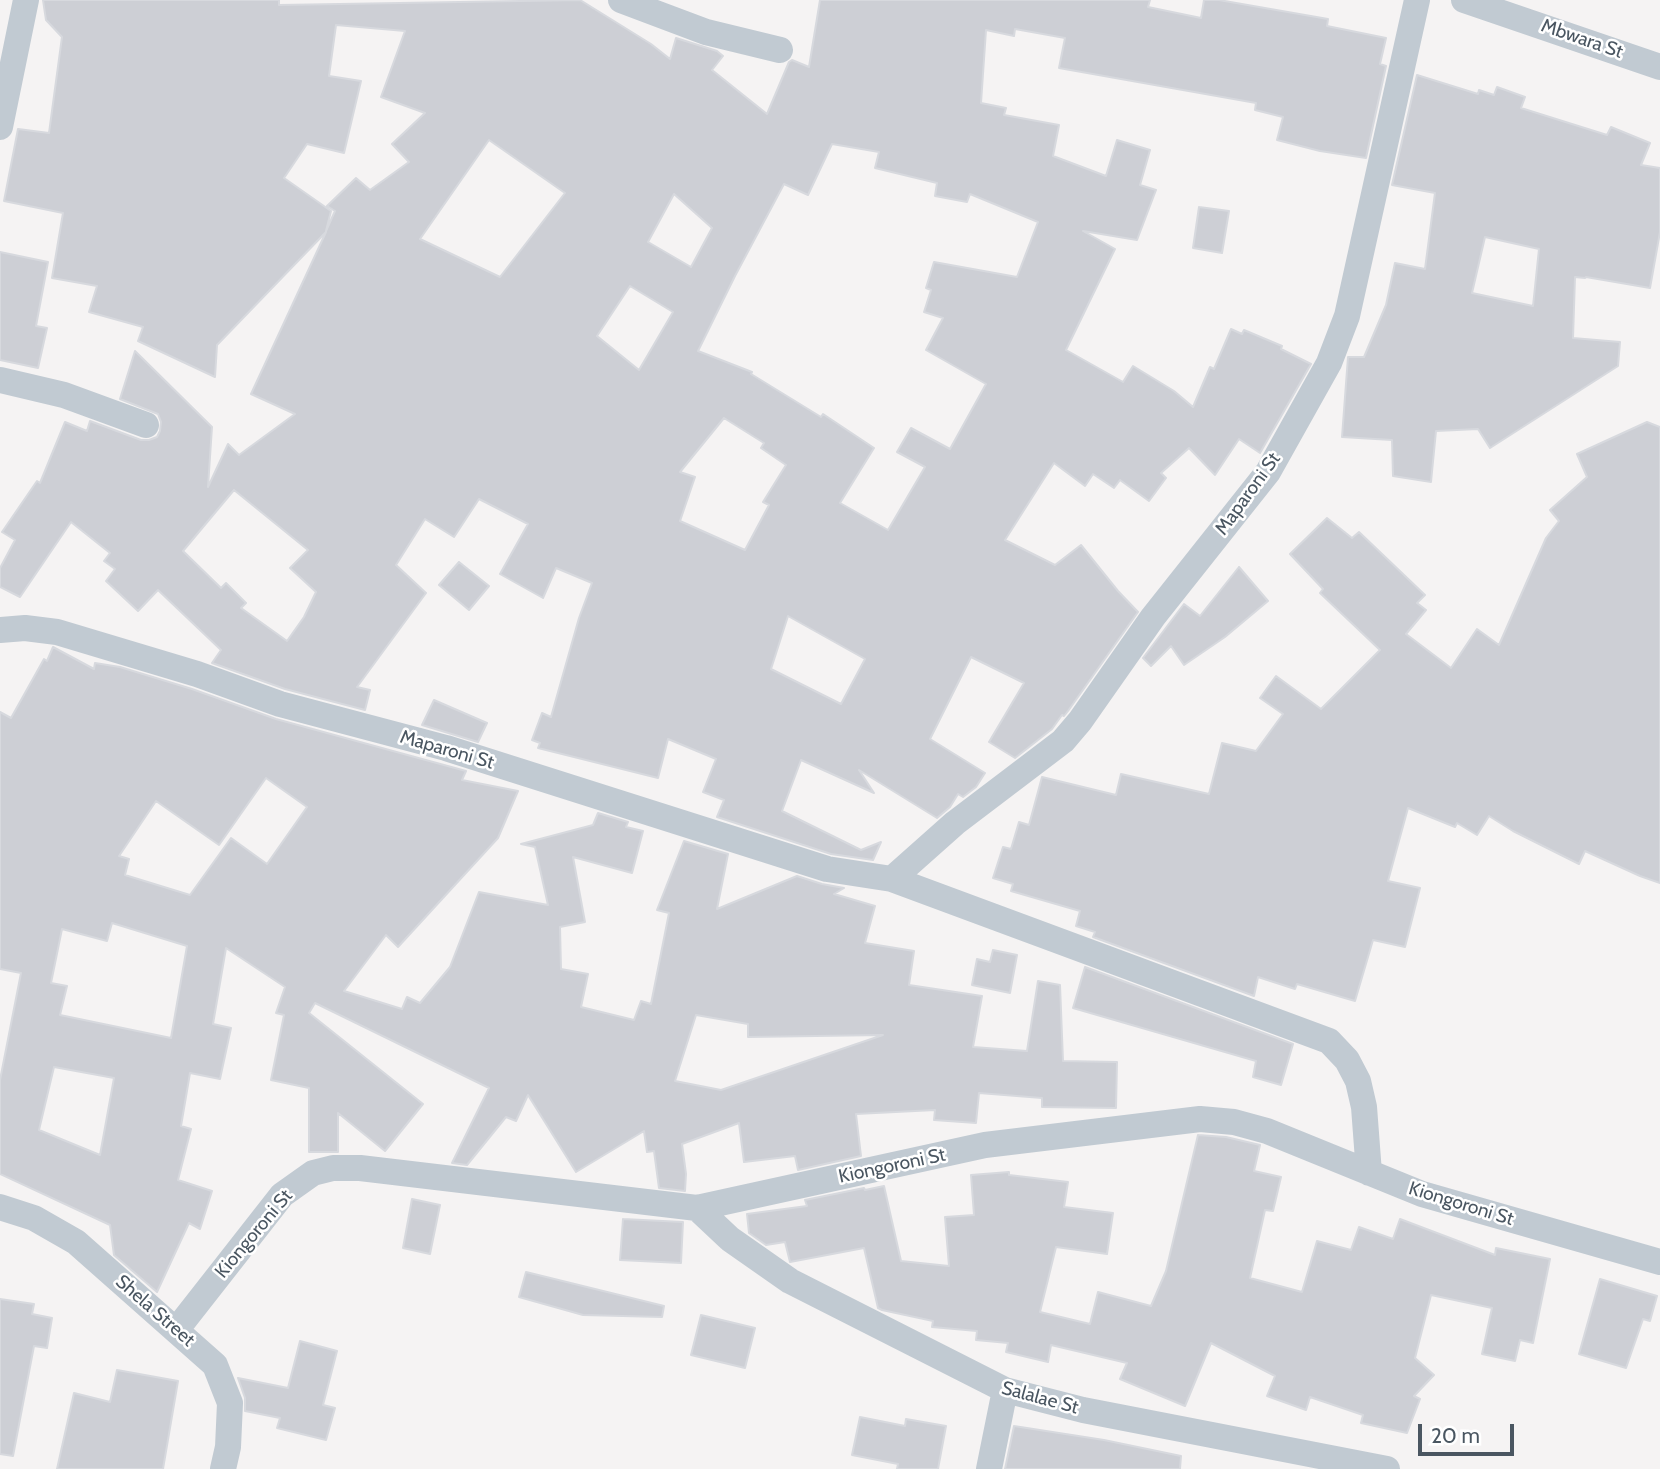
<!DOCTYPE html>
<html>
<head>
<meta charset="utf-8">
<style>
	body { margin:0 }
	#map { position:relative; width:1660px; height:1469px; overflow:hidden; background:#f5f3f3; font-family:Cabin,sans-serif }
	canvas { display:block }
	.scale { position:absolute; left:1418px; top:1424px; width:96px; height:32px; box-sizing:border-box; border:4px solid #4a5661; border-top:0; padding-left:9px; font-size:21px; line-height:24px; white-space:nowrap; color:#4a5661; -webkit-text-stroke:5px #fff; paint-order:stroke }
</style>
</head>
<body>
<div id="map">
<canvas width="1660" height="1469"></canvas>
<div class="scale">20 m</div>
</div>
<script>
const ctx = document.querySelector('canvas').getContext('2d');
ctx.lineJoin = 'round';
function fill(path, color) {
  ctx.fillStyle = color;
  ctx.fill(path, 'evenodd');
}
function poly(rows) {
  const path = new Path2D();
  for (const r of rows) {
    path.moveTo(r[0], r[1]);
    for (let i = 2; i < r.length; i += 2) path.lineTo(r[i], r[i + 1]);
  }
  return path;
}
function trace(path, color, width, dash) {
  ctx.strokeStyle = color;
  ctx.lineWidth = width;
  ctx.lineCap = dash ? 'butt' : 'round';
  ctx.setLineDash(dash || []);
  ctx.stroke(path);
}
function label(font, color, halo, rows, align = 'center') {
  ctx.font = font + ' Cabin,sans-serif';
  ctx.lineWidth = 5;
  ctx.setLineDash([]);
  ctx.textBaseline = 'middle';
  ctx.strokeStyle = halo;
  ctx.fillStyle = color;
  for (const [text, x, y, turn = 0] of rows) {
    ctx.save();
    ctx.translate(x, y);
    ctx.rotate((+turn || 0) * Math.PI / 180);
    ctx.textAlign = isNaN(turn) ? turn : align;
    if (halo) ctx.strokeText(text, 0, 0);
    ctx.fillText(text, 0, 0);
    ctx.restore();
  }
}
const building = poly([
	[43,0,279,0,279,5,580,0,651,44,670,59,676,38,717,51,723,56,712,70,767,114,789,62,792,60,809,67,820,0,1150,0,1148,7,1201,18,1204,0,1219,0,1328,19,1327,26,1386,38,1380,64,1386,66,1366,158,1320,151,1277,140,1283,117,1255,110,1256,103,1059,68,1065,38,1015,29,1014,36,986,30,981,103,1006,108,1004,115,1059,125,1053,156,1106,176,1117,140,1150,150,1140,185,1156,190,1137,240,1083,231,1115,249,1066,350,1123,382,1133,366,1174,391,1193,407,1210,367,1214,369,1231,329,1242,334,1244,330,1282,346,1281,349,1311,364,1260,453,1239,439,1215,475,1189,448,1161,473,1166,478,1149,501,1120,480,1114,488,1093,474,1085,486,1054,463,1005,540,1055,565,1081,545,1118,591,1138,612,1068,711,1064,716,1062,715,1052,729,1015,758,989,742,1024,683,971,657,930,739,985,773,976,787,963,797,958,794,950,807,937,818,859,770,874,793,801,760,782,811,861,850,881,842,873,860,831,854,717,817,724,800,703,792,716,759,668,739,658,778,538,748,540,743,532,740,542,713,551,717,579,618,592,583,556,568,543,598,500,574,528,524,479,499,454,537,425,519,396,565,426,593,357,687,370,690,365,710,285,689,212,663,221,650,158,590,138,611,106,581,115,569,104,561,110,553,71,522,20,597,0,587,0,568,15,540,2,532,37,481,40,483,65,422,87,431,90,421,141,440,149,440,157,437,160,431,161,422,158,414,120,399,135,351,212,427,208,487,228,444,239,455,295,414,251,394,326,232,217,345,215,377,138,341,143,327,89,312,97,286,52,278,63,213,4,201,18,129,49,133,62,37,46,20,43,0],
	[336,25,405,31,381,97,425,113,392,144,409,162,370,190,356,178,327,206,335,211,326,231,331,211,284,178,307,144,344,153,361,81,329,76,336,25],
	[489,140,565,193,500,277,420,239,489,140],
	[832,144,879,152,875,168,937,183,935,196,967,202,970,194,1038,222,1017,277,934,262,926,288,931,290,924,312,943,318,926,350,986,384,950,449,911,428,897,452,925,467,888,530,840,503,874,448,823,414,821,417,751,374,752,372,698,351,735,276,784,184,808,195,832,144],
	[674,194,712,228,691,267,648,242,674,194],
	[630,286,673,312,639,370,597,336,630,286],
	[724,418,764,443,761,448,786,465,763,502,769,505,745,550,680,521,695,477,680,472,724,418],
	[234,490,308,550,290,568,316,592,304,617,287,641,241,608,246,603,226,583,221,588,183,551,234,490],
	[788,616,865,659,841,704,771,669,788,616],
	[1417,75,1478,94,1479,90,1494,95,1497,87,1525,97,1521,108,1607,135,1611,127,1650,143,1641,165,1660,168,1660,232,1650,288,1586,277,1585,278,1575,277,1573,338,1620,342,1618,366,1490,448,1478,429,1436,431,1431,482,1393,476,1392,440,1342,437,1348,357,1364,357,1386,305,1395,263,1425,269,1435,193,1392,185,1417,75],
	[1485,237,1539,249,1533,306,1472,293,1485,237],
	[1199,207,1229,211,1222,253,1193,248,1199,207],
	[0,252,48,262,36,326,47,328,38,368,0,360,0,252],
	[1647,422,1660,427,1660,883,1640,876,1585,851,1579,864,1513,831,1489,816,1477,835,1457,823,1455,827,1408,808,1388,881,1420,888,1405,947,1373,940,1355,1001,1297,984,1295,989,1258,977,1254,996,1093,937,1095,932,1076,926,1080,911,1011,891,1013,884,993,878,1003,847,1011,849,1019,822,1029,825,1042,777,1116,795,1121,774,1209,794,1222,743,1256,751,1283,714,1260,698,1276,676,1321,709,1380,650,1320,593,1323,589,1290,554,1327,518,1352,538,1359,532,1425,595,1417,603,1426,610,1406,634,1451,668,1477,629,1499,645,1546,538,1559,521,1550,510,1587,477,1577,454,1647,422],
	[459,562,489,586,469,610,439,585,459,562],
	[1239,567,1268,601,1225,637,1184,665,1171,646,1151,666,1143,658,1184,604,1200,616,1239,567],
	[53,647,94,669,95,663,120,667,192,689,276,719,466,771,462,780,518,791,498,838,398,947,386,935,344,991,402,1009,407,997,420,1003,450,967,479,892,548,905,535,847,521,844,593,825,598,813,628,822,626,827,643,831,632,873,573,857,585,922,560,927,561,969,588,974,581,1007,634,1020,641,1001,651,1004,669,913,657,910,684,841,728,854,717,909,797,876,822,884,844,888,834,894,875,906,865,943,914,951,909,985,982,996,973,1047,1027,1051,1038,981,1060,985,1063,1061,1117,1062,1116,1108,1042,1107,1042,1098,979,1093,976,1123,934,1120,935,1110,856,1114,861,1156,798,1170,795,1156,744,1162,739,1123,682,1144,686,1174,685,1191,659,1188,654,1151,647,1152,644,1131,576,1172,528,1095,516,1121,506,1117,467,1165,452,1163,489,1088,315,1003,309,1013,423,1104,385,1151,338,1113,338,1152,309,1152,309,1088,271,1080,284,1015,276,1013,285,987,226,948,213,1024,231,1028,220,1079,190,1073,181,1126,191,1129,178,1180,212,1191,200,1229,189,1223,157,1292,114,1255,110,1225,0,1174,0,1080,21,973,0,969,0,712,11,718,44,659,47,661,53,647],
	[266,778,307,807,267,864,231,838,190,895,125,875,129,859,119,856,156,801,219,845,266,778],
	[112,923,187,946,171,1038,60,1015,67,986,51,983,62,929,107,941,112,923],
	[696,1015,748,1024,748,1037,883,1035,721,1090,675,1081,696,1015],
	[54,1067,114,1078,100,1155,39,1130,54,1067],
	[434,700,487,723,478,742,422,725,434,700],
	[993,950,1017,955,1010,993,972,985,977,959,990,962,993,950],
	[1085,967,1293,1044,1281,1085,1253,1077,1256,1061,1073,1008,1085,967],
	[1198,1135,1226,1137,1260,1145,1254,1171,1281,1177,1273,1211,1265,1210,1250,1278,1302,1292,1317,1241,1351,1250,1359,1227,1393,1239,1400,1219,1495,1255,1496,1248,1550,1259,1533,1343,1520,1340,1515,1361,1482,1354,1492,1308,1431,1295,1415,1358,1434,1375,1414,1396,1420,1399,1407,1433,1361,1423,1363,1415,1310,1397,1306,1410,1267,1396,1275,1376,1211,1343,1185,1406,1120,1379,1127,1363,1051,1345,1048,1362,1006,1352,1008,1343,976,1340,977,1331,932,1327,933,1321,882,1310,878,1308,864,1248,790,1262,785,1242,766,1245,749,1233,747,1214,807,1206,805,1200,864,1188,865,1190,884,1186,901,1261,949,1266,945,1217,974,1215,971,1175,1009,1172,1009,1175,1068,1182,1064,1207,1113,1213,1107,1254,1056,1247,1040,1312,1090,1324,1098,1292,1151,1306,1166,1271,1198,1135],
	[412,1199,440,1205,430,1254,403,1248,412,1199],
	[623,1219,683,1222,681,1263,620,1260,623,1219],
	[526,1272,664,1306,662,1317,583,1315,519,1297,526,1272],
	[1600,1279,1657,1296,1650,1321,1643,1319,1626,1368,1579,1354,1600,1279],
	[0,1299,34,1304,32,1314,52,1318,47,1348,34,1346,13,1456,0,1454,0,1299],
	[701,1315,755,1328,745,1368,691,1355,701,1315],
	[300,1341,337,1351,323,1405,335,1408,326,1440,277,1428,280,1418,245,1411,245,1398,238,1378,288,1388,300,1341],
	[117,1370,178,1381,163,1469,57,1469,74,1393,110,1402,117,1370],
	[860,1417,905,1426,906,1419,946,1426,938,1469,897,1469,898,1464,852,1455,860,1417],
	[1014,1426,1104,1440,1181,1456,1180,1469,1005,1469,1014,1426]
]);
fill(building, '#cdcfd5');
trace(building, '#d7d9de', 2);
trace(poly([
	[621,0,706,32,780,50],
	[1464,0,1660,67],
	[0,127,26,0],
	[0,380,64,395,146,425],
	[0,630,25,628,57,632,197,674,280,704,446,748,827,869,892,879,955,823,1063,741,1080,721,1153,617,1268,472,1329,363,1347,316,1417,0],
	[892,879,1329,1041,1347,1060,1358,1081,1364,1107,1369,1173],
	[0,1207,34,1218,76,1242,215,1365,230,1403,228,1447,223,1469],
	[697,1208,730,1239,790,1281,1005,1390,1083,1410,1387,1469],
	[177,1329,282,1195,313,1173,333,1168,360,1168,697,1208,985,1145,1200,1119,1234,1122,1267,1131,1422,1194,1660,1262],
	[989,1469,1005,1390]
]), '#c1cad2', 26);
label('19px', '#4a5661', '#fff', [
	["Mbwara St",1582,39,19],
	["Maparoni St",1248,494,-54],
	["Maparoni St",447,750,16],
	["Kiongoroni St",892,1166,-12],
	["Kiongoroni St",1461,1204,17],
	["Kiongoroni St",254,1234,-50],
	["Shela Street",155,1311,41],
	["Salalae St",1040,1398,15]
]);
</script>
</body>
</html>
